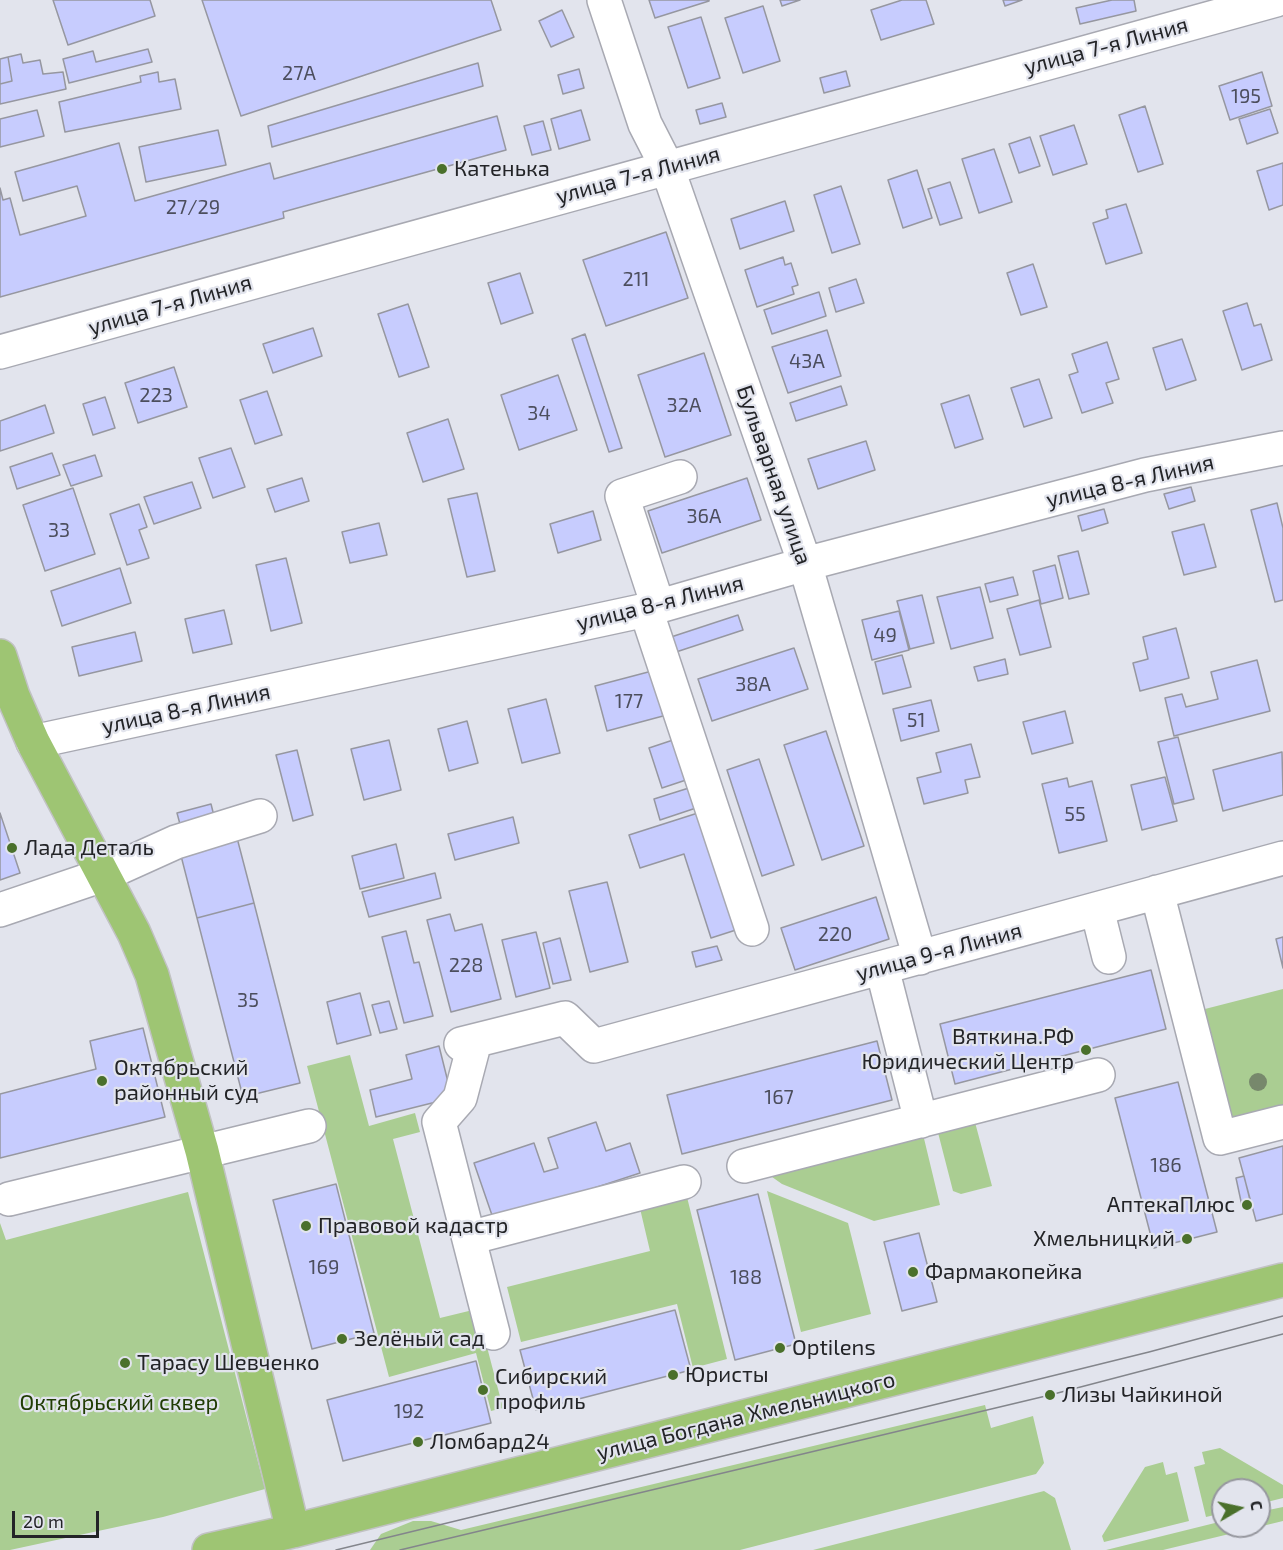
<!DOCTYPE html>
<html>
<head>
<meta charset="utf-8">
<style>
	body { margin:0 }
	#map { position:relative; width:1283px; height:1550px; overflow:hidden; background:#e2e4ed; font-family:"Exo 2",sans-serif }
	canvas { display:block }
	.north { position:absolute; left:1211px; top:1478px; width:60px; height:60px; box-sizing:border-box; background:#e2e4ed; border:2px solid #96979e; border-radius:50%; rotate:81deg; font-size:16px; font-weight:700; line-height:24px; text-align:center; color:#232427 }
	.north::after { content:''; display:block; margin:auto; width:21px; height:27px; background:#4a702b; clip-path:polygon(50% 0,100% 100%,50% 72%,0 100%) }
	.scale { position:absolute; left:12px; top:1511px; width:87px; height:27px; box-sizing:border-box; border:3px solid #232427; border-top:0; padding-left:8px; font-size:18px; line-height:21px; white-space:nowrap; color:#232427; -webkit-text-stroke:4px #e2e4ed; paint-order:stroke }
</style>
</head>
<body>
<div id="map">
<canvas width="1283" height="1550"></canvas>
<div class="north">С</div>
<div class="scale">20 m</div>
</div>
<script>
const ctx = document.querySelector('canvas').getContext('2d');
ctx.lineJoin = 'round';
function fill(path, color) {
  ctx.fillStyle = color;
  ctx.fill(path, 'evenodd');
}
function poly(rows) {
  const path = new Path2D();
  for (const r of rows) {
    path.moveTo(r[0], r[1]);
    for (let i = 2; i < r.length; i += 2) path.lineTo(r[i], r[i + 1]);
  }
  return path;
}
function trace(path, color, width, dash) {
  ctx.strokeStyle = color;
  ctx.lineWidth = width;
  ctx.lineCap = dash ? 'butt' : 'round';
  ctx.setLineDash(dash || []);
  ctx.stroke(path);
}
function label(font, color, halo, rows, align = 'center') {
  ctx.font = font + ' "Exo 2",sans-serif';
  ctx.lineWidth = 4.5;
  ctx.setLineDash([]);
  ctx.textBaseline = 'middle';
  ctx.strokeStyle = halo;
  ctx.fillStyle = color;
  for (const [text, x, y, turn = 0] of rows) {
    ctx.save();
    ctx.translate(x, y);
    ctx.rotate((+turn || 0) * Math.PI / 180);
    ctx.textAlign = isNaN(turn) ? turn : align;
    if (halo) ctx.strokeText(text, 0, 0);
    ctx.fillText(text, 0, 0);
    ctx.restore();
  }
}
fill(poly([
	[1283,989,1283,1110,1233,1122,1205,1009],
	[350,1055,369,1126,415,1113,420,1132,393,1139,440,1318,477,1309,503,1408,491,1411,476,1353,389,1377,307,1066],
	[972,1111,992,1186,961,1194,953,1191,935,1121],
	[921,1126,940,1205,874,1221,782,1184,765,1172],
	[685,1189,727,1359,693,1368,677,1304,521,1342,507,1287,650,1251,638,1200],
	[767,1191,848,1223,871,1314,801,1332],
	[188,1192,265,1489,163,1517,10,1550,0,1550,0,1223,6,1240],
	[985,1405,991,1428,1033,1416,1044,1463,1036,1474,740,1550,370,1550,381,1534,413,1521,431,1521,461,1530],
	[1220,1448,1283,1485,1283,1498,1259,1504,1259,1490,1223,1490,1223,1513,1206,1517,1194,1467,1205,1464,1202,1452],
	[1163,1462,1166,1475,1177,1472,1189,1521,1104,1542,1102,1536,1145,1467],
	[1044,1491,1055,1498,1071,1550,813,1550],
	[1283,1507,1283,1521,1163,1550,1106,1550,1223,1521,1223,1526,1259,1526,1259,1512]
]), '#aacd92');
const building = poly([
	[53,0,150,0,155,16,68,45,53,0],
	[202,0,491,0,501,30,241,116,202,0],
	[649,0,709,0,709,1,655,18,649,0],
	[780,0,800,0,782,6,780,0],
	[902,0,926,0,934,24,881,40,871,10,902,0],
	[1003,0,1022,0,1005,6,1003,0],
	[1112,0,1134,0,1136,11,1080,24,1076,8,1112,0],
	[763,6,780,61,743,73,725,18,763,6],
	[562,10,574,37,551,47,539,21,562,10],
	[701,17,720,78,688,88,668,27,701,17],
	[148,49,152,62,69,83,63,59,93,51,96,62,148,49],
	[21,54,23,63,40,60,43,74,63,72,66,89,0,104,0,84,12,81,8,57,21,54],
	[8,57,12,81,0,84,0,59,8,57],
	[478,63,483,86,272,147,268,126,478,63],
	[579,69,584,88,563,94,558,75,579,69],
	[846,71,850,86,824,93,820,78,846,71],
	[158,72,159,82,175,79,181,109,65,132,59,102,141,82,140,76,158,72],
	[1262,72,1272,106,1230,120,1219,86,1262,72],
	[722,103,726,117,700,124,696,110,722,103],
	[1145,106,1163,164,1138,172,1119,115,1145,106],
	[1270,109,1278,133,1247,144,1239,119,1270,109],
	[37,110,44,136,0,147,0,119,37,110],
	[581,110,590,140,559,149,551,119,581,110],
	[497,116,506,150,283,212,284,218,0,297,0,188,3,200,10,198,20,235,86,216,77,186,23,201,15,172,119,143,135,201,270,163,274,179,497,116],
	[543,121,551,150,532,155,524,126,543,121],
	[1074,125,1087,164,1053,175,1040,136,1074,125],
	[218,130,226,165,146,182,139,147,218,130],
	[1030,137,1040,166,1019,173,1009,144,1030,137],
	[994,149,1012,202,979,213,962,159,994,149],
	[1283,163,1283,205,1269,210,1257,171,1283,163],
	[917,170,932,218,903,228,888,180,917,170],
	[950,182,962,218,940,225,928,189,950,182],
	[841,186,860,244,832,253,814,195,841,186],
	[785,201,794,231,740,249,731,219,785,201],
	[1126,204,1142,253,1106,264,1093,223,1108,218,1106,210,1126,204],
	[666,232,688,298,606,326,583,260,666,232],
	[783,257,785,265,791,263,798,285,792,287,794,294,757,307,745,270,783,257],
	[1033,264,1047,307,1021,315,1007,273,1033,264],
	[520,273,533,313,501,324,488,283,520,273],
	[856,279,864,303,836,312,829,288,856,279],
	[819,292,826,316,772,334,764,310,819,292],
	[1247,303,1254,326,1261,324,1272,360,1242,370,1223,311,1247,303],
	[408,304,429,367,399,377,378,314,408,304],
	[313,328,322,356,273,373,263,344,313,328],
	[827,330,841,376,788,393,772,347,827,330],
	[585,334,622,448,609,452,572,339,585,334],
	[1182,339,1196,380,1166,390,1153,348,1182,339],
	[1107,342,1119,379,1106,383,1113,403,1082,413,1069,375,1078,372,1072,354,1107,342],
	[704,353,731,435,665,457,638,375,704,353],
	[174,367,187,407,138,423,125,383,174,367],
	[558,375,577,430,519,450,501,395,558,375],
	[1039,379,1052,418,1024,427,1011,388,1039,379],
	[841,386,847,405,796,421,790,403,841,386],
	[267,391,282,435,255,444,240,400,267,391],
	[969,395,983,439,955,448,941,404,969,395],
	[105,397,115,428,93,435,83,404,105,397],
	[45,405,54,433,0,451,0,421,45,405],
	[448,419,464,469,423,482,407,433,448,419],
	[866,441,875,470,818,489,808,459,866,441],
	[231,448,245,487,213,498,199,458,231,448],
	[52,453,60,475,17,489,10,467,52,453],
	[95,455,102,476,71,486,63,465,95,455],
	[302,478,309,501,275,512,267,489,302,478],
	[747,478,761,520,662,553,648,511,747,478],
	[192,482,201,508,154,524,144,497,192,482],
	[1191,487,1195,501,1169,509,1164,494,1191,487],
	[73,488,95,554,45,571,23,505,73,488],
	[477,493,495,571,467,577,448,499,477,493],
	[1277,503,1283,528,1283,600,1275,602,1251,510,1277,503],
	[139,504,147,527,139,530,149,558,127,565,110,514,139,504],
	[1104,509,1108,523,1082,531,1078,516,1104,509],
	[593,511,601,540,558,553,550,524,593,511],
	[379,523,387,555,350,563,342,532,379,523],
	[1204,524,1216,567,1184,575,1172,532,1204,524],
	[1078,551,1089,594,1069,599,1058,556,1078,551],
	[286,558,302,623,271,631,256,565,286,558],
	[1055,565,1063,598,1041,604,1033,571,1055,565],
	[120,568,131,603,62,626,51,591,120,568],
	[1013,577,1018,595,990,602,985,584,1013,577],
	[980,587,993,638,951,649,937,597,980,587],
	[922,595,934,643,910,649,897,601,922,595],
	[1039,600,1051,647,1020,655,1007,609,1039,600],
	[224,610,232,644,193,653,185,619,224,610],
	[899,611,909,650,872,660,862,620,899,611],
	[738,615,743,630,673,653,668,638,738,615],
	[1176,628,1189,678,1140,691,1133,663,1148,659,1143,637,1176,628],
	[135,632,142,661,79,676,72,647,135,632],
	[794,648,808,689,712,721,698,679,794,648],
	[902,655,911,687,883,694,875,662,902,655],
	[1005,659,1008,674,978,681,974,667,1005,659],
	[1257,660,1270,711,1174,736,1165,698,1182,694,1186,707,1218,699,1211,672,1257,660],
	[652,671,663,716,607,731,595,686,652,671],
	[546,699,560,753,522,763,508,709,546,699],
	[931,700,939,731,901,741,893,709,931,700],
	[1065,711,1073,743,1032,754,1023,722,1065,711],
	[467,721,478,763,449,771,438,729,467,721],
	[826,731,864,846,822,860,784,745,826,731],
	[1178,737,1194,799,1174,804,1158,742,1178,737],
	[389,740,401,790,364,800,351,749,389,740],
	[673,740,686,780,662,788,649,748,673,740],
	[971,744,980,777,965,780,968,793,924,804,917,778,941,772,936,753,971,744],
	[297,750,313,815,293,821,276,755,297,750],
	[1282,752,1283,795,1223,811,1213,770,1282,752],
	[759,759,794,865,762,876,727,770,759,759],
	[1165,777,1177,821,1142,830,1131,785,1165,777],
	[1067,778,1069,787,1092,781,1107,841,1059,853,1042,784,1067,778],
	[692,787,699,807,660,820,654,799,692,787],
	[211,804,215,820,181,828,177,813,211,804],
	[701,812,739,929,711,938,684,854,640,868,629,835,701,812],
	[0,813,20,873,0,880,0,813],
	[513,817,519,843,455,860,448,834,513,817],
	[236,834,254,903,197,918,179,848,236,834],
	[396,844,404,878,360,889,352,856,396,844],
	[435,873,441,898,369,917,362,892,435,873],
	[607,882,628,962,590,972,569,891,607,882],
	[876,897,889,939,795,970,781,928,876,897],
	[254,903,300,1083,243,1097,197,918,254,903],
	[450,914,455,931,482,924,501,999,451,1012,427,920,450,914],
	[406,931,414,963,419,962,433,1016,404,1023,382,937,406,931],
	[536,932,550,988,516,997,502,940,536,932],
	[1283,937,1283,968,1276,939,1283,937],
	[560,938,571,980,553,984,543,943,560,938],
	[717,946,722,960,696,967,692,952,717,946],
	[1151,970,1166,1029,955,1084,940,1024,1151,970],
	[360,993,371,1035,337,1044,327,1002,360,993],
	[389,1001,397,1029,380,1033,372,1005,389,1001],
	[143,1028,165,1117,0,1158,0,1094,96,1069,90,1041,143,1028],
	[877,1041,892,1100,682,1154,667,1095,877,1041],
	[439,1046,452,1098,376,1117,370,1090,412,1079,406,1055,439,1046],
	[1178,1082,1217,1232,1154,1248,1115,1098,1178,1082],
	[596,1122,606,1151,630,1143,640,1173,494,1221,474,1163,534,1143,544,1172,558,1168,548,1138,596,1122],
	[1283,1146,1283,1214,1256,1221,1239,1158,1283,1146],
	[1244,1176,1251,1204,1242,1206,1236,1178,1244,1176],
	[336,1184,374,1333,312,1349,273,1200,336,1184],
	[758,1194,796,1344,735,1360,697,1210,758,1194],
	[919,1233,937,1302,902,1311,884,1242,919,1233],
	[675,1310,691,1370,536,1410,520,1350,675,1310],
	[476,1361,491,1423,343,1461,327,1400,476,1361]
]);
fill(building, '#c7ccfe');
trace(building, '#9697a0', 1.5);
const minor = poly([
	[604,0,645,124,667,167,805,564,920,958],
	[0,352,1276,0],
	[658,606,622,496,680,477],
	[646,610,752,929],
	[33,742,646,610,805,564,1145,475,1283,448],
	[1157,892,1220,1138,1283,1122],
	[1097,909,1109,957],
	[0,910,103,875,176,842,260,816],
	[882,968,921,1121],
	[475,1041,460,1098,439,1122,493,1333],
	[461,1044,565,1018,594,1046,1283,858],
	[744,1166,1098,1075],
	[9,1199,309,1126],
	[469,1238,684,1182]
]);
const major = poly([
	[0,656,13,696,33,742,134,933,152,975,202,1151,293,1531],
	[209,1550,293,1531,1283,1280]
]);
trace(minor, '#a8a9b2', 36);
trace(major, '#c1c2c3', 36);
trace(minor, '#fff', 33);
trace(major, '#9ec573', 33);
trace(poly([
	[336,1550,995,1390,1149,1352,1283,1316],
	[400,1550,1050,1395,1283,1334]
]), '#83858b', 1.5);
ctx.fillStyle = '#77886c';
for (const [x, y] of [
	[1258,1082]
]) {
  ctx.beginPath();
  ctx.arc(x, y, 9, 0, 2 * Math.PI);
  ctx.fill();
}
for (const [x, y, r, color] of [
	[442,169,6,"#4a702b"],
	[12,848,6,"#4a702b"],
	[1086,1050,6,"#4a702b"],
	[102,1081,6,"#4a702b"],
	[1247,1205,6,"#4a702b"],
	[306,1226,6,"#4a702b"],
	[1187,1239,6,"#4a702b"],
	[913,1272,6,"#4a702b"],
	[342,1339,6,"#4a702b"],
	[780,1348,6,"#4a702b"],
	[125,1363,6,"#4a702b"],
	[673,1375,6,"#4a702b"],
	[483,1390,6,"#4a702b"],
	[1050,1395,6,"#4a702b"],
	[418,1442,6,"#4a702b"]
]) {
  const dot = new Path2D();
  dot.arc(x, y, r, 0, 2 * Math.PI);
  ctx.fillStyle = color;
  ctx.fill(dot);
  trace(dot, '#e2e4ed', 2);
}
label('20px', '#4c4e5d', null, [
	["27А",299,73],
	["195",1246,96],
	["27/29",193,207],
	["211",636,279],
	["43А",807,361],
	["223",156,395],
	["32А",684,405],
	["34",539,413],
	["36А",704,516],
	["33",59,530],
	["49",885,635],
	["38А",753,684],
	["177",629,701],
	["51",916,720],
	["55",1075,814],
	["220",835,934],
	["228",466,965],
	["35",248,1000],
	["167",779,1097],
	["186",1166,1165],
	["169",324,1267],
	["188",746,1277],
	["192",409,1411]
]);
label('22px', '#232427', '#e2e4ed', [
	["улица 7-я Линия",1106,46,-15],
	["улица 7-я Линия",638,175,-15],
	["улица 7-я Линия",170,305,-16],
	["Бульварная улица",774,475,71],
	["улица 8-я Линия",1130,481,-13],
	["улица 8-я Линия",660,603,-14],
	["улица 8-я Линия",186,709,-12],
	["улица 9-я Линия",939,952,-15],
	["улица Богдана Хмельницкого",746,1416,-14]
]);
label('22px', '#232427', '#e2e4ed', [
	["Катенька",454,169],
	["Лада Деталь",24,848],
	["Вяткина.РФ",1074,1037,"right"],
	["Юридический Центр",1074,1062,"right"],
	["Октябрьский",114,1068],
	["районный суд",114,1093],
	["АптекаПлюс",1235,1205,"right"],
	["Правовой кадастр",318,1226],
	["Хмельницкий",1175,1239,"right"],
	["Фармакопейка",925,1272],
	["Зелёный сад",354,1339],
	["Optilens",792,1348],
	["Тарасу Шевченко",137,1363],
	["Юристы",685,1375],
	["Сибирский",495,1377],
	["профиль",495,1402],
	["Лизы Чайкиной",1062,1395],
	["Ломбард24",430,1442]
], 'left');
label('22px', '#203c03', '#e2e4ed', [
	["Октябрьский сквер",119,1403]
]);
</script>
</body>
</html>
